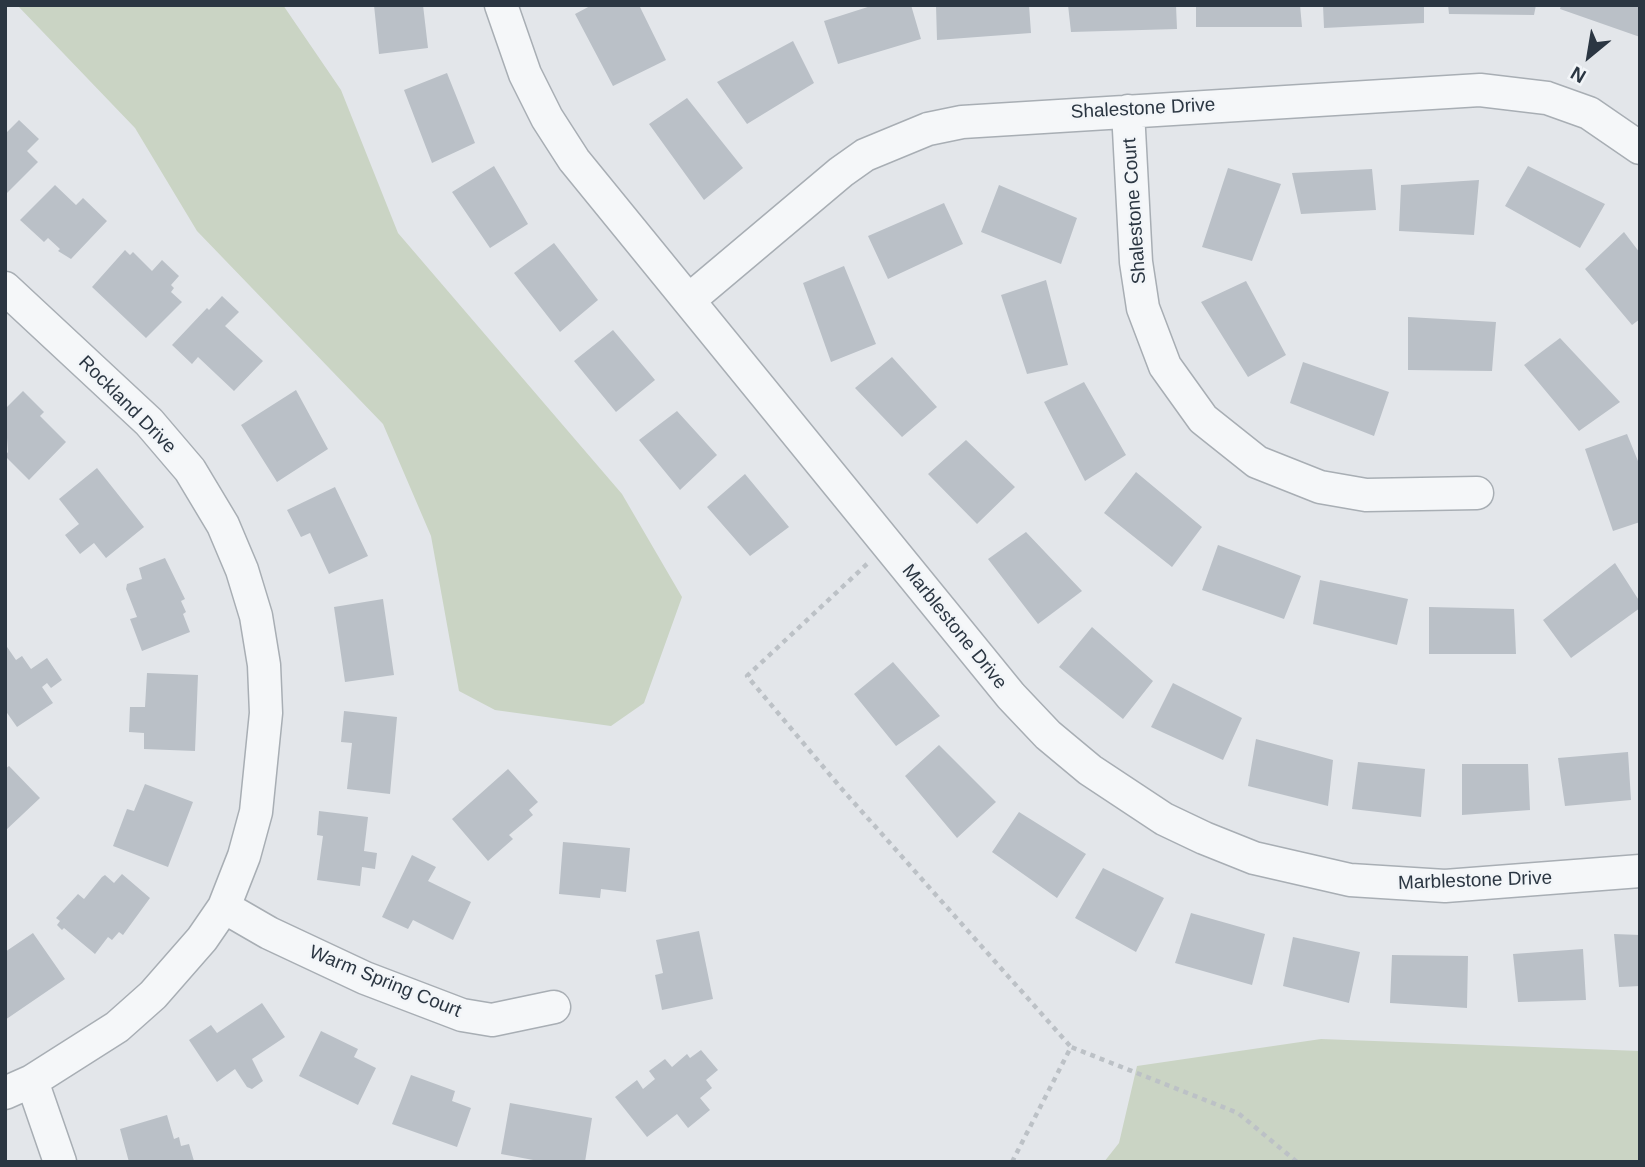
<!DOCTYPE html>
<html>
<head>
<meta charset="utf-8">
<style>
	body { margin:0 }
	#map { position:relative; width:1645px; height:1167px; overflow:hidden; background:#e3e6ea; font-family:Helvetica,sans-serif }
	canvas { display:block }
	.frame { position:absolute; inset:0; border:7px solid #2b3642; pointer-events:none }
	.north { position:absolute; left:1554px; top:21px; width:70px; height:70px; -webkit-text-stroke:5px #f2f5f8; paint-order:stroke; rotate:210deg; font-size:19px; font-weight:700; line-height:28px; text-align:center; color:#2b3642 }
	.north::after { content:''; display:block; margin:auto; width:24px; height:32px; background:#2b3642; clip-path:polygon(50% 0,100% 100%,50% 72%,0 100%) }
</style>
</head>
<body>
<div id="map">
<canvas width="1645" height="1167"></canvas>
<div class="frame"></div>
<div class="north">N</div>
</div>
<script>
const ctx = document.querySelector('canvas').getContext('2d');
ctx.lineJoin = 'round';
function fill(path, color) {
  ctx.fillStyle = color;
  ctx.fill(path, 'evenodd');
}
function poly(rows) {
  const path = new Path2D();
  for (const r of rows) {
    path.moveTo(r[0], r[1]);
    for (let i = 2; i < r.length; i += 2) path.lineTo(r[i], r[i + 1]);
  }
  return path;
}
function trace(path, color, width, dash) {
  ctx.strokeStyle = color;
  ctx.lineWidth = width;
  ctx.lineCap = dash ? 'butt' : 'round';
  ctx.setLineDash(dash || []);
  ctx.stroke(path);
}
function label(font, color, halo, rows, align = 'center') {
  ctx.font = font + ' Helvetica,sans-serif';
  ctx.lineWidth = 5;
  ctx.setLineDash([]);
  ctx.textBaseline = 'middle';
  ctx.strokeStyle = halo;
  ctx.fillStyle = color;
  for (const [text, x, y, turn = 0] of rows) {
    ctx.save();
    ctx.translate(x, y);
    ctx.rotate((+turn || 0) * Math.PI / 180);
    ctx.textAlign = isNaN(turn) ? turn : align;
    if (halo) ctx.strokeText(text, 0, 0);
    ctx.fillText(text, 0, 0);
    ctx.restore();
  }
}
fill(poly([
	[17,5,283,5,341,90,398,233,622,494,682,597,644,703,611,726,495,710,459,691,431,536,383,424,197,231,135,128],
	[1321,1039,1640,1051,1640,1162,1104,1162,1119,1143,1137,1066]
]), '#cad4c4');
fill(poly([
	[374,5,423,5,428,48,379,54],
	[592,5,639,5,666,60,613,86,575,14],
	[874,5,911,5,921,39,838,64,824,21],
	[936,5,1029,5,1031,33,937,40],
	[1068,5,1176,5,1177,29,1071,32],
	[1196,5,1300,5,1302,27,1196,27],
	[1323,5,1424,5,1424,23,1324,28],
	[1448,5,1536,5,1534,15,1449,14],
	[1561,5,1640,5,1640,37,1560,9],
	[793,41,814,83,747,124,717,82],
	[447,73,475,143,432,163,404,90],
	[687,98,743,168,704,200,649,124],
	[19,120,39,139,27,151,38,162,5,195,5,134],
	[494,166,528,224,490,248,452,192],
	[1528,166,1605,204,1580,248,1505,206],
	[1228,168,1281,184,1252,261,1202,247],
	[1372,169,1376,210,1301,214,1292,173],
	[1479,180,1474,235,1399,231,1401,185],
	[55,185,76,205,83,198,107,221,71,259,58,251,60,249,48,238,44,242,20,220],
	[999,185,1077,218,1061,264,981,232],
	[944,203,963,244,888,279,868,236],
	[1624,232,1640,253,1640,319,1632,325,1585,269],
	[554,243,598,300,560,332,514,273],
	[125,250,130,255,133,252,152,271,162,260,179,276,171,285,174,288,171,292,182,302,146,338,92,287],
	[844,266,876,344,831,362,803,283],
	[1046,280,1068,365,1027,374,1001,295],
	[1246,281,1286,355,1248,377,1201,302],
	[222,296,239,312,225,326,263,361,234,391,198,357,192,364,172,345,207,308,209,310],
	[1408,317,1496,322,1492,371,1408,370],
	[613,330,655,380,616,412,574,361],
	[1560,338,1620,402,1579,431,1524,365],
	[892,357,937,407,902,437,855,388],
	[1303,362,1389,392,1374,436,1290,403],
	[1084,382,1126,455,1085,481,1044,402],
	[296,390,328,449,277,482,241,425],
	[23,391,44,412,40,416,66,442,29,480,5,456,8,452,5,409],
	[677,411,717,455,680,490,639,440],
	[1627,434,1640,466,1640,522,1613,531,1585,449],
	[966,440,1015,487,977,524,928,474],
	[97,468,144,527,106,558,94,543,80,554,65,535,79,524,59,499],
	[1136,472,1202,527,1172,567,1104,513],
	[745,474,789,527,750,556,707,507],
	[335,487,368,556,329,574,310,533,301,537,287,510],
	[1026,532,1082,591,1038,624,988,559],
	[1218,545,1301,576,1284,619,1202,590],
	[165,558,185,599,181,601,186,612,183,614,190,632,142,651,130,619,137,617,126,589,127,584,142,579,139,568],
	[1615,563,1640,602,1640,608,1571,658,1543,620],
	[1320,580,1408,599,1397,645,1313,624],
	[383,599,394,675,345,682,334,607],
	[1429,607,1514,609,1516,654,1429,654],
	[1092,627,1153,681,1123,719,1059,667],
	[5,644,16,660,22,656,31,669,47,658,62,680,51,688,47,683,42,687,53,703,17,727,5,710],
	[893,662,940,716,896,746,854,694],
	[147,673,198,675,195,751,144,749,144,733,129,732,130,707,145,707],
	[1173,683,1242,718,1223,760,1151,727],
	[344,711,397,717,390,794,347,789,352,743,341,742],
	[1256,739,1333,760,1328,806,1248,786],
	[939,745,996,802,957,838,905,776],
	[1628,752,1631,800,1565,806,1558,758],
	[1358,762,1425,769,1421,817,1352,809],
	[1462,764,1528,764,1530,810,1462,815],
	[9,766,40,798,5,831,5,769],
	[508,769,538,802,529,810,533,815,509,835,513,839,488,861,452,819],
	[145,784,193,802,168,867,113,846,127,809,134,811],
	[319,811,368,817,364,851,377,853,375,869,362,867,360,886,317,880,323,836,317,835],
	[1019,812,1086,854,1057,898,992,852],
	[563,842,630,848,626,892,601,889,600,898,559,894],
	[412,855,436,867,428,881,471,902,453,940,413,920,408,929,382,917],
	[1103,868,1164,898,1136,952,1075,918],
	[122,874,150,898,123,935,119,932,112,940,108,937,95,954,64,928,62,930,57,925,60,921,56,918,78,894,84,899,102,877,105,875,114,883],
	[1191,913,1265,934,1252,985,1175,963],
	[699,931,713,999,662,1010,655,975,663,973,656,940],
	[33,933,65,979,5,1020,5,952],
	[1614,934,1640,935,1640,986,1619,987],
	[1293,937,1360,952,1349,1003,1283,986],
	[1583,949,1586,1000,1518,1002,1513,954],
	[1392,955,1468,956,1467,1008,1390,1003],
	[262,1003,285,1037,252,1059,263,1081,252,1089,247,1087,235,1069,217,1082,189,1040,211,1025,217,1033],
	[321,1031,358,1049,354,1057,376,1068,358,1105,299,1076],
	[701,1050,718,1070,706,1080,712,1088,700,1098,710,1110,688,1128,677,1114,647,1137,615,1097,637,1080,643,1089,655,1079,649,1071,665,1059,672,1067,687,1054,690,1058],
	[411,1075,455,1091,452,1101,471,1108,457,1147,392,1124],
	[510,1103,592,1118,585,1162,544,1162,501,1154],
	[167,1115,174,1139,179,1137,181,1146,189,1144,194,1161,129,1162,120,1129]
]), '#bac0c7');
const minor = poly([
	[501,5,525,74,547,118,574,160,1011,696,1048,735,1090,770,1164,819,1204,838,1254,858,1350,880,1445,886,1640,871],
	[1128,111,1136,262,1143,308,1165,366,1203,419,1257,462,1320,487,1366,495,1477,493],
	[5,288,149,422,190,470,223,525,242,570,256,616,264,665,266,713,256,812,244,856,224,907,202,939,153,995,117,1027,32,1081,5,1093],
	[689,300,841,172,865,155,928,129,962,122,1480,90,1547,98,1589,113,1640,148],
	[224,907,269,933,365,978,462,1015,492,1020,554,1007],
	[32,1081,60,1162]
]);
trace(minor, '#a8aeb4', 35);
trace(poly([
	[867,564,747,676,841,788,1071,1047],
	[1012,1162,1071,1047,1238,1113,1297,1162]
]), '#bcc1c6', 4.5, [5, 5]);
trace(minor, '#f5f7f9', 32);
label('19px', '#2b3642', '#f2f5f8', [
	["Shalestone Drive",1143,109,-3],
	["Shalestone Court",1135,211,-94],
	["Rockland Drive",127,405,45],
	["Marblestone Drive",954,627,51],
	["Marblestone Drive",1475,881,-2],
	["Warm Spring Court",385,982,22]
]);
</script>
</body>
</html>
